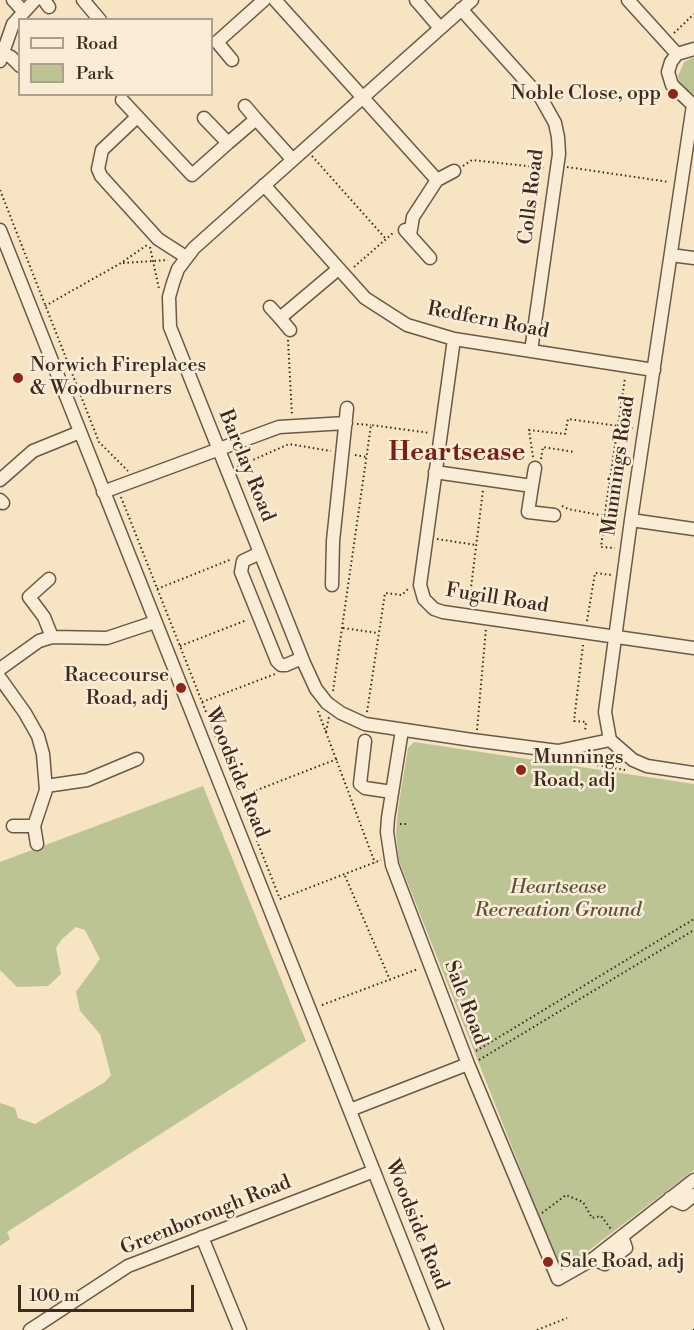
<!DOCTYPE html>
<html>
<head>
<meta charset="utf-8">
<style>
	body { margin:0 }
	#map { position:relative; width:694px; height:1330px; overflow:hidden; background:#f6e4c3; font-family:"Libre Bodoni",serif }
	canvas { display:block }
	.legend { position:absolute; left:18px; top:18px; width:195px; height:78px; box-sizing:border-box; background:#f9edd8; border:2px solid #ae9f8d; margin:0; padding:8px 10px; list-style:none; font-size:18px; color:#3e291d }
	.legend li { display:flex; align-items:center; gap:12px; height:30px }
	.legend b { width:30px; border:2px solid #ae9f8d }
	.scale { position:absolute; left:18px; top:1285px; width:176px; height:27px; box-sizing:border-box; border:3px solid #3e291d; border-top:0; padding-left:8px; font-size:18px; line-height:21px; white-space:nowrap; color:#3e291d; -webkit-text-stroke:4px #f9edd8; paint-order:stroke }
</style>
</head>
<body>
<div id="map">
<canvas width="694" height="1330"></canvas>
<ul class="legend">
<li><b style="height:8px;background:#f9edd8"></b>Road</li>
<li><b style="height:16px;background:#bcc494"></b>Park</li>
</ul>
<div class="scale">100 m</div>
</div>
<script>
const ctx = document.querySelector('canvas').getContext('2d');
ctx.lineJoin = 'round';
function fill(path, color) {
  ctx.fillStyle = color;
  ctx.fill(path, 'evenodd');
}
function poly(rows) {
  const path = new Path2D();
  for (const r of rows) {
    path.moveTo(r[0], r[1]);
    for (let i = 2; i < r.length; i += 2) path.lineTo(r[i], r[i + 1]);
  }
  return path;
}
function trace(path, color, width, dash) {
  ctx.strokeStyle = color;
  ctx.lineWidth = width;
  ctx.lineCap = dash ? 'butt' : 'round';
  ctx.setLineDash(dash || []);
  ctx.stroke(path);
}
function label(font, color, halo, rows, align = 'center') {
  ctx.font = font + ' "Libre Bodoni",serif';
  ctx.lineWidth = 5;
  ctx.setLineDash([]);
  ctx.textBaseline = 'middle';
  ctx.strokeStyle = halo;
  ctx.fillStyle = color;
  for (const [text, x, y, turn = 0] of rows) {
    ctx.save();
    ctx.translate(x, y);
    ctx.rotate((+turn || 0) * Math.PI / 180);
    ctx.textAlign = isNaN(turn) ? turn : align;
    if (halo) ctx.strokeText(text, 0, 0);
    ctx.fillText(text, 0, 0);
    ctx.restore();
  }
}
fill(poly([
	[694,57,694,94,692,94,680,84,678,76,684,62],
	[414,742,694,784,694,1170,575,1261,562,1261,557,1257,536,1208,399,861,396,834,398,809,408,748],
	[203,786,306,1041,7,1232,10,1239,0,1246,0,1103,15,1108,18,1118,35,1124,105,1082,111,1075,100,1034,80,1011,76,992,100,959,85,930,76,927,62,939,56,948,61,974,48,986,17,987,0,970,0,862]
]), '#bcc494');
const minor = poly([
	[13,0,23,11],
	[44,0,49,7],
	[83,0,100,20],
	[275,0,437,180,413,217,410,235],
	[416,0,440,28],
	[472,0,194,248,178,269,173,283,169,297,170,327,304,663,316,689,327,703,341,713,365,724,472,740,558,751,610,740],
	[628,0,677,54],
	[461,9,541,98,555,123,558,137,559,154,531,351],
	[4,54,11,57,20,66],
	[232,60,217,42,264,0],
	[0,61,13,24,35,0],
	[122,100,192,175,228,143,204,118],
	[693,105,631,520,605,712,610,740,633,760,647,766,694,773],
	[693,105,672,85,668,72,671,62,677,54,694,49],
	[137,117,102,150,98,169,101,176,158,239,186,257],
	[256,119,292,159],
	[228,143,256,119,245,106],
	[437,180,454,171],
	[264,185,365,298,407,325,454,339,654,370],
	[0,230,437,1330],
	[405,230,430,258],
	[671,255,694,258],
	[270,307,280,318],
	[290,330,280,318,337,270],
	[454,339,420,585,424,599,434,609,443,612,694,648],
	[435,472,532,486,528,512,554,515],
	[0,480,33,451,80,432],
	[532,486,535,468],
	[103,492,279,427,346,423],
	[0,500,3,503],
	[631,520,694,529],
	[260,553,243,561,241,572,277,661,281,665,286,665,302,658],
	[49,579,29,597,44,617,52,637],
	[332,585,333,541,347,408],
	[0,669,39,641,52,637,107,638,155,622],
	[0,678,25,713,38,736,43,754,46,790,34,826,37,844],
	[402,730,388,818,387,832,392,865,468,1064,558,1279,593,1259,694,1180],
	[365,741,360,784,365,788,392,792],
	[46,786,87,780,137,759],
	[13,826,34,826],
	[350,1110,468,1064],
	[670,1198,683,1204,694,1195],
	[202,1237,240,1330],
	[593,1259,605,1264,626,1248,622,1236],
	[30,1330,128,1266,374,1171]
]);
trace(minor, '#6c5846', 15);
trace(poly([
	[674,33,694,14],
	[312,156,386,239],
	[463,166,472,160,545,168],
	[567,167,669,182],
	[0,190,99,442,128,471],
	[150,247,159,289],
	[123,263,168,260],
	[354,267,393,233],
	[45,306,121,263,147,245],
	[288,340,292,416],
	[357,424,371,425],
	[355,455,367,457],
	[533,457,529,430,565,434,568,419,633,428],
	[541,459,543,447,574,452],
	[237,467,289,444,331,451],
	[121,497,280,899],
	[562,506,568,509,605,516,606,506,621,508],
	[606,506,625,378],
	[605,516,601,547,615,548],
	[437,539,476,545],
	[157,589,232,559],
	[469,604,483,490],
	[587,621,595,573,612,575],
	[343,628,378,633],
	[583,645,574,721,586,722,585,732],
	[180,646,247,620],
	[333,691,371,425,430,433],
	[202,702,275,674],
	[318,711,375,863],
	[367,712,385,593,402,595,408,589],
	[477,730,486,628],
	[326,732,329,717],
	[575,761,625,770],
	[239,797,337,759],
	[400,824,409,824],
	[345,876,390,980],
	[280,899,381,860],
	[322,1005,418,969],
	[476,1051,694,919],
	[479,1060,694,930],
	[542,1213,566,1195,583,1202,592,1218,601,1216,611,1229],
	[537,1330,567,1318],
	[693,1330,694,1330]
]), '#3e291d', 2, [1.5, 3]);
trace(minor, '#f9edd8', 12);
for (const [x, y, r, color] of [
	[673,94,6,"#8f2418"],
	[18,378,6,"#8f2418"],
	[181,688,6,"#8f2418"],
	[521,770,6,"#8f2418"],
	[548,1262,6,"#8f2418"]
]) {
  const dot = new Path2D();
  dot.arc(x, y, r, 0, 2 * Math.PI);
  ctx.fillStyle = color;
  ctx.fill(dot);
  trace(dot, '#f9edd8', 2);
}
label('20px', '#3e291d', '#f9edd8', [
	["Noble Close, opp",661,94,"right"],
	["Norwich Fireplaces",30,366],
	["& Woodburners",30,389],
	["Racecourse",169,676,"right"],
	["Road, adj",169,699,"right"],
	["Munnings",533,758],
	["Road, adj",533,781],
	["Sale Road, adj",560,1262]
], 'left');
label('20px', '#3e291d', '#f9edd8', [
	["Colls Road",532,197,-83],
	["Redfern Road",488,321,11],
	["Barclay Road",246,466,68],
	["Munnings Road",619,466,-82],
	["Fugill Road",497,599,9],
	["Woodside Road",236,773,68],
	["Sale Road",465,1003,69],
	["Greenborough Road",206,1216,-22],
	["Woodside Road",416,1225,68]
]);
label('italic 20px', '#5e503b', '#f9edd8', [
	["Heartsease",558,888],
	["Recreation Ground",558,911]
]);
label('bold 26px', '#7a1f14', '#f9edd8', [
	["Heartsease",457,454]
]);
</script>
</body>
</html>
